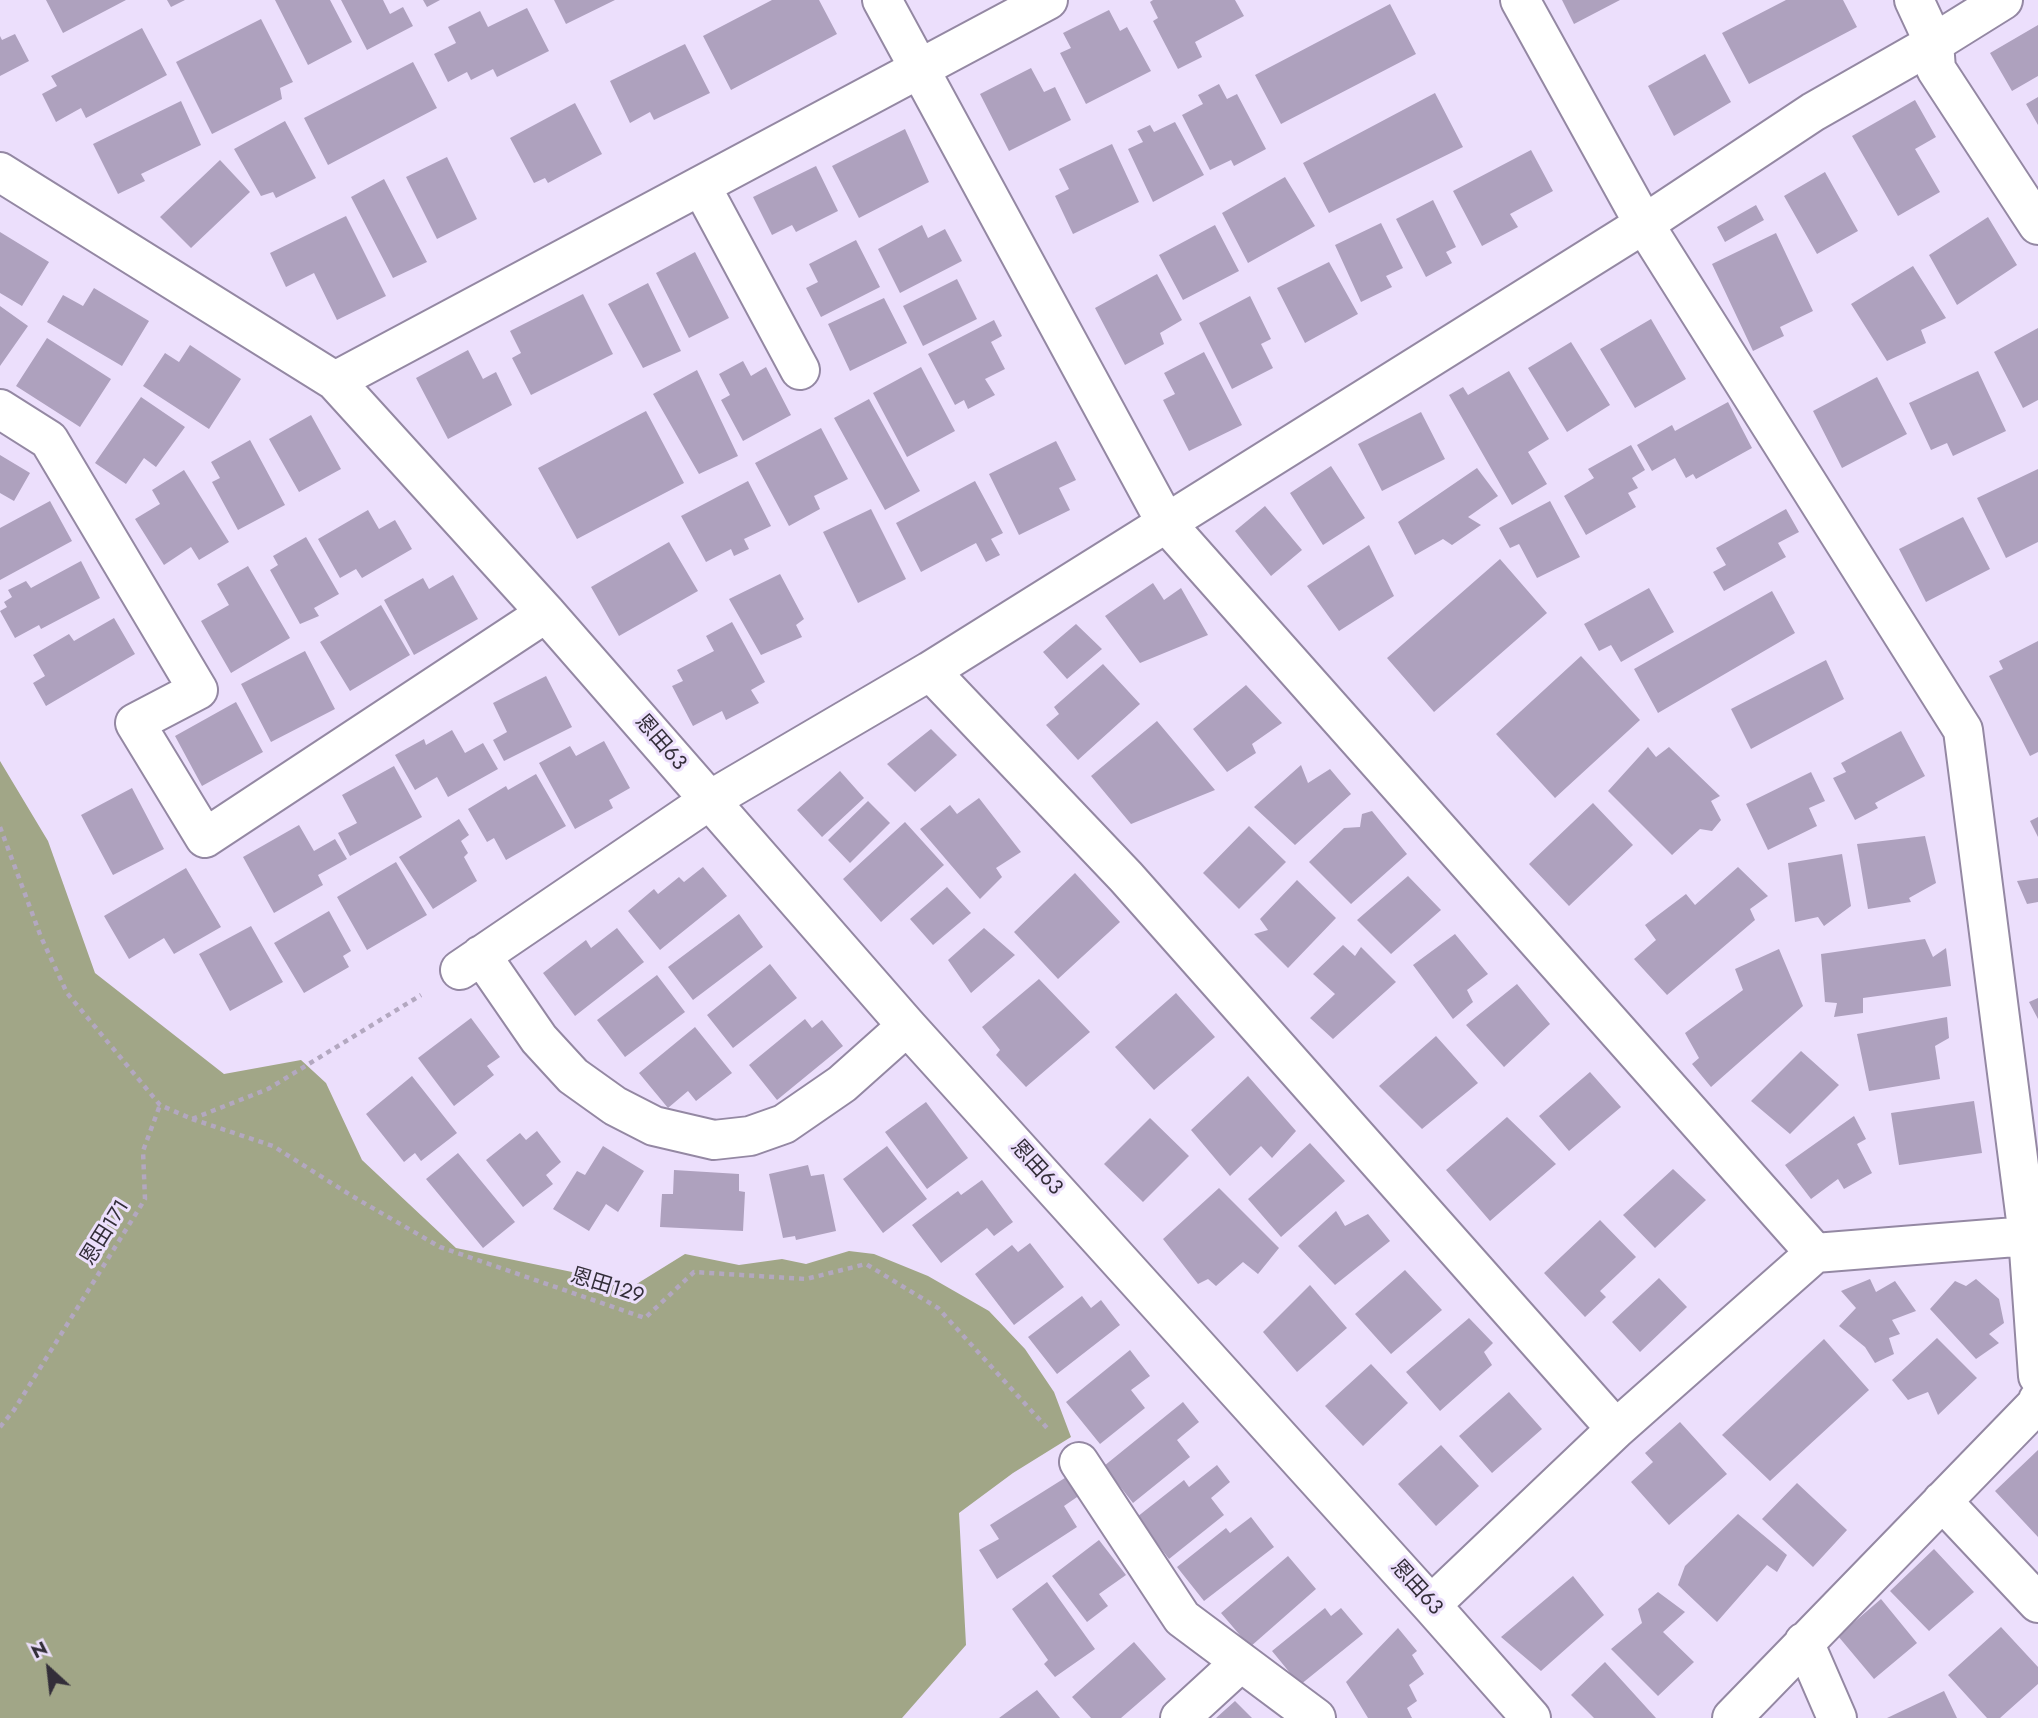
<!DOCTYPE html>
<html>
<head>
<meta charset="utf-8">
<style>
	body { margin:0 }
	#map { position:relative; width:2038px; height:1718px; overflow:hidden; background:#ecdffc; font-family:Jost,sans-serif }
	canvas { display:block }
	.north { position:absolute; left:14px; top:1634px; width:70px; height:70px; -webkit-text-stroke:5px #ecdffc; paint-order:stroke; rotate:333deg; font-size:19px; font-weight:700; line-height:28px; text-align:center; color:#332e39 }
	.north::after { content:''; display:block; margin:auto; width:24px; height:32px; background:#332e39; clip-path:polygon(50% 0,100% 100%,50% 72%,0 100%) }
</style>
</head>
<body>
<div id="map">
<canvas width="2038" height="1718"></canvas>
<div class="north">N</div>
</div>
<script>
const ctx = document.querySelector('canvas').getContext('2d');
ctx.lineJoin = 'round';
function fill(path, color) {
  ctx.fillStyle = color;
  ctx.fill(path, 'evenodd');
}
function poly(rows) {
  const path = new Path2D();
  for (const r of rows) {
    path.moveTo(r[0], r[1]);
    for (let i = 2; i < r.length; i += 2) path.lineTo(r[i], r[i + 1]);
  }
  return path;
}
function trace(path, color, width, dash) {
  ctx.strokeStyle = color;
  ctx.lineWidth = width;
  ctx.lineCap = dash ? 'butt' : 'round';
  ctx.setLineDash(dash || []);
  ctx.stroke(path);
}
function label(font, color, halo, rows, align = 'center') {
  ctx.font = font + ' Jost,"Noto Sans JP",sans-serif';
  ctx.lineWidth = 6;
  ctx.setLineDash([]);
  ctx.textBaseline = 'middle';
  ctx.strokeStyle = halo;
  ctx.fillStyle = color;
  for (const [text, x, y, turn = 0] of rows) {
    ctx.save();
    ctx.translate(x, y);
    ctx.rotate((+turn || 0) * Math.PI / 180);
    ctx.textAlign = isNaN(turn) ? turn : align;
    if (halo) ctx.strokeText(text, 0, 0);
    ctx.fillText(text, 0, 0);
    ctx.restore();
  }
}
fill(poly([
	[0,761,48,841,95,973,224,1074,301,1060,326,1083,362,1160,456,1248,635,1285,685,1254,739,1265,782,1259,806,1264,849,1251,874,1254,928,1276,989,1311,1025,1349,1054,1392,1071,1437,1013,1473,959,1513,966,1645,902,1718,0,1718]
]), '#a1a687');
fill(poly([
	[46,0,126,0,63,33],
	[167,0,185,0,171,7],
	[275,0,330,0,352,42,308,65],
	[341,0,383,0,390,14,403,7,413,26,367,50],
	[423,0,440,0,427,7],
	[554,0,615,0,566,24],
	[772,0,819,0,837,34,731,90,703,36],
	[1153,0,1235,0,1244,16,1195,42,1202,57,1178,69,1153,21,1158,18,1150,2],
	[1562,0,1620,0,1574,24],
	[1786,0,1843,0,1857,27,1749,84,1722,33],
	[1390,4,1416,54,1281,124,1255,75],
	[527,8,549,51,497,77,493,69,471,80,467,72,448,82,434,54,456,43,448,27,480,11,488,27],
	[1109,10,1120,31,1127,27,1151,71,1086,104,1060,53,1071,48,1063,33],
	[261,19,293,82,280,88,282,99,212,134,176,62],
	[2038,25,2038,76,2012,91,1990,53],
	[142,28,167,75,86,118,81,108,56,122,42,94,57,86,51,76],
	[15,34,29,61,0,76,0,36,2,40],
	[685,44,710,93,654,120,650,112,630,123,610,81],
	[1705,54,1731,102,1674,136,1648,86],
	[413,62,437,108,328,165,304,118],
	[1031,68,1044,92,1055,87,1071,120,1009,151,980,94],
	[1219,84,1227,99,1237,94,1266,149,1234,166,1231,160,1210,170,1182,115,1203,104,1198,95],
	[1435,93,1463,147,1329,213,1303,163],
	[2038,97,2038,125,2026,104],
	[1915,100,1936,137,1915,149,1940,192,1898,216,1852,136],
	[181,101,201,145,141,174,145,181,118,194,93,144],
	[575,103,602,154,548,183,545,178,534,183,510,138],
	[285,121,316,178,276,198,273,192,261,196,234,149],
	[1175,122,1204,175,1153,202,1128,149,1143,142,1137,131,1150,125,1154,132],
	[905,129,929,182,859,218,832,166],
	[1112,144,1139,202,1073,234,1055,196,1069,189,1059,169],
	[1531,150,1553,191,1510,214,1518,227,1482,246,1453,191],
	[447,157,477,219,437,239,406,177],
	[220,160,250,192,191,248,160,217],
	[816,166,838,211,796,232,792,225,772,235,753,197],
	[1825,172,1858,231,1817,254,1784,196],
	[1285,177,1315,226,1248,263,1222,213],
	[384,179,427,262,393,278,351,197],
	[1433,200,1456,247,1446,252,1452,263,1426,277,1396,219],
	[1756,205,1764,220,1725,242,1717,227],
	[346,216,386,296,337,320,314,273,286,287,270,253],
	[1988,217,2017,265,1957,305,1929,255],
	[1381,223,1403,268,1386,276,1392,287,1361,302,1335,245],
	[922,225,928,238,945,229,962,261,900,293,878,249],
	[1215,225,1239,271,1183,300,1159,255],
	[0,232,49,262,22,306,0,293],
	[1776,233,1813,311,1780,327,1784,336,1753,351,1712,264],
	[856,240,880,287,821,317,806,288,818,282,809,264],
	[695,252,729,318,689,338,656,273],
	[1329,262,1358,314,1305,343,1277,288],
	[1913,266,1946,318,1921,330,1926,343,1887,361,1851,304],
	[1157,274,1182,320,1160,333,1164,344,1125,365,1095,308],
	[957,279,977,319,923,346,903,306],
	[648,283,681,351,643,368,608,304],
	[94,288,149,321,122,366,47,322,63,295,83,306],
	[583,294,613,354,531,395,512,358,521,353,510,331],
	[1250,296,1271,339,1261,344,1273,368,1232,389,1199,323],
	[884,298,907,343,850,371,828,324],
	[0,306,28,326,0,366],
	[1651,319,1686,379,1635,408,1600,349],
	[994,320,1002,336,991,342,1005,369,985,379,995,395,968,409,964,400,955,405,928,354],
	[2038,328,2038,400,2023,408,1994,352],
	[47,338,111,379,80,427,16,386],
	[1571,342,1610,405,1567,432,1528,368],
	[190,345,241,379,209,429,143,386,165,353,179,362],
	[468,350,483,379,496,372,512,405,448,439,416,378],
	[1204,352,1242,425,1189,451,1163,400,1175,394,1164,373],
	[743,361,751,376,766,367,791,415,743,441,721,400,730,395,719,374],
	[921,367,955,431,907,457,873,393],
	[697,370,738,456,699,474,653,394],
	[1509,371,1549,439,1528,452,1547,484,1512,505,1449,395,1463,387,1468,395],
	[1978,371,2006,431,1953,456,1947,443,1931,450,1909,403],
	[1877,377,1907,434,1842,468,1813,411],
	[141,397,185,427,156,467,144,458,126,484,95,463],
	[869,399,920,491,885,510,834,418],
	[1728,402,1752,448,1696,479,1693,474,1686,478,1675,458,1652,471,1637,445,1672,425,1675,431],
	[646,411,684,483,577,539,538,468],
	[1421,412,1445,459,1382,491,1358,444],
	[311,415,341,469,299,492,269,439],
	[821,428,848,479,814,496,820,509,789,526,755,463],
	[250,440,285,505,238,530,212,482,220,478,211,462],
	[1056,441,1076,480,1059,488,1070,510,1019,535,989,474],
	[1631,445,1645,470,1632,478,1638,488,1628,493,1636,507,1586,535,1564,496,1594,478,1588,469],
	[0,455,30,473,14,501,0,493],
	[1331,466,1365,518,1323,545,1290,493],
	[1477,468,1498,496,1468,517,1481,525,1452,545,1443,539,1415,555,1398,522],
	[2038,469,2038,542,2006,558,1977,498],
	[184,470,229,542,199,560,191,547,164,565,135,519,160,504,152,490],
	[748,481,771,526,744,539,749,549,734,556,731,549,706,562,681,516],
	[975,481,1003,533,991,539,1000,555,986,562,976,543,921,572,896,523],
	[50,501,72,541,0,580,0,528],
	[1550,501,1580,557,1537,578,1519,544,1510,548,1499,528],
	[1265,506,1302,550,1271,576,1235,531],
	[871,509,906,579,858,603,823,532],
	[1786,509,1799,532,1778,543,1786,557,1724,591,1713,572,1726,565,1716,548],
	[368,510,379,529,395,520,412,549,362,578,356,569,340,578,318,539],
	[1963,517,1990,569,1926,602,1899,549],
	[306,537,339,594,314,608,319,616,300,624,270,570,278,565,273,556],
	[669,542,698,591,619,636,591,587],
	[1369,545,1394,596,1339,631,1307,586],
	[1500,559,1547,613,1434,712,1387,658],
	[81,561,100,598,41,629,39,625,15,638,0,611,7,607,4,602,12,597,8,590,26,581,31,588],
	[248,566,290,638,231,673,201,621,229,605,217,584],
	[780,574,804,619,796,625,802,637,761,655,729,599],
	[453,575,478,619,414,655,384,600,423,578,429,589],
	[1153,583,1164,600,1181,588,1208,635,1140,663,1105,616],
	[1649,588,1674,632,1621,662,1611,645,1599,651,1584,624],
	[1772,591,1795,633,1658,713,1634,669],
	[381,605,410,655,350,691,320,642],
	[114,618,135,654,46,706,33,683,45,676,33,655,69,634,74,641],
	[732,622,765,682,751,690,759,703,726,720,722,711,693,726,672,686,683,681,677,670,714,651,706,636],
	[1076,624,1102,649,1067,679,1043,652],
	[2038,641,2038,752,2030,756,1989,676,2003,669,1999,661],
	[305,651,335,709,271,742,241,684],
	[1581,656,1640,720,1555,798,1496,734],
	[1826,660,1844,699,1751,749,1731,709],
	[1103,664,1140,704,1078,760,1046,725,1059,714,1054,707],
	[546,676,572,727,504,761,493,740,507,732,493,703],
	[1246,685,1282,723,1252,744,1256,753,1227,772,1193,729],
	[236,702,263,752,202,786,175,736],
	[1157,721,1215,790,1131,824,1091,776],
	[931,729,957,755,915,792,887,764],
	[452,730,465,753,483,743,498,769,448,797,437,777,415,790,395,755,424,739,426,745],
	[1901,731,1925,776,1875,803,1878,808,1855,820,1833,778,1846,772,1841,763],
	[604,741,630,788,609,800,613,808,575,829,539,763,570,746,576,756],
	[1648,747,1656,757,1669,747,1720,796,1711,801,1721,820,1712,831,1700,829,1672,855,1608,791],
	[1301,765,1308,783,1330,769,1351,794,1295,845,1254,807],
	[394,766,422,817,350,856,338,833,357,823,342,795],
	[840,771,864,798,822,837,797,810],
	[1811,772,1825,801,1809,808,1817,826,1768,850,1746,804],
	[536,774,566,826,506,860,494,838,487,842,468,809,506,786,508,790],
	[132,788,164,849,113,875,81,815],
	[979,798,1021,852,996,868,1002,877,980,899,920,829,950,805,957,814],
	[868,801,890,823,850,863,828,840],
	[1593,803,1633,845,1569,906,1529,864],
	[1372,811,1407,854,1351,904,1309,862,1344,828,1360,827,1362,814],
	[2038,817,2038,837,2030,821],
	[459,819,469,835,461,841,468,853,464,857,477,881,433,909,399,857],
	[905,822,944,865,881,922,843,879],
	[299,825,314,851,335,839,347,859,318,875,323,885,274,913,243,857],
	[1249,826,1286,862,1239,909,1203,873],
	[1925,836,1936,883,1909,898,1911,902,1868,909,1857,844],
	[1842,854,1851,906,1824,926,1818,917,1795,922,1788,863],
	[396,862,427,915,367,950,337,897],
	[703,867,727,896,660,950,628,911,654,889,658,894,679,877,684,882],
	[1738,867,1768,896,1750,909,1755,920,1667,995,1634,959,1656,940,1645,925,1686,894,1695,905],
	[186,868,221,927,174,954,164,938,129,959,104,916],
	[1075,873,1120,922,1058,979,1014,932],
	[1408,876,1441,910,1391,954,1357,920],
	[2038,878,2038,902,2027,904,2017,881],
	[1297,880,1336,918,1288,968,1254,934,1268,930,1260,919],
	[947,887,971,913,933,945,910,919],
	[329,911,351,951,343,956,349,967,304,993,274,943],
	[739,914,763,947,693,1000,668,967],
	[251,926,283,982,230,1011,199,954],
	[617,928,644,962,575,1016,543,973,586,940,591,948],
	[984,928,1015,955,971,993,948,960],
	[1455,934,1488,974,1467,990,1473,1002,1453,1019,1413,965],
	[1925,939,1933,957,1946,948,1951,986,1863,998,1863,1013,1834,1017,1837,1003,1825,1002,1821,954],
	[1343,945,1355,956,1361,947,1396,982,1333,1039,1310,1018,1335,994,1313,974],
	[1779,949,1803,1006,1711,1087,1692,1064,1699,1058,1685,1033,1743,990,1735,969],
	[770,964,797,998,733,1048,707,1015],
	[657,975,685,1012,625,1057,597,1020],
	[1039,979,1090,1032,1026,1087,996,1055,1000,1050,982,1027],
	[1517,984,1550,1024,1504,1067,1466,1025],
	[1176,993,1215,1037,1154,1090,1115,1047],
	[2038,998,2038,1019,2029,1002],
	[1947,1017,1949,1038,1935,1046,1940,1079,1869,1091,1857,1034],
	[471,1018,500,1057,487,1066,494,1075,454,1106,418,1058],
	[805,1019,812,1028,822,1020,843,1046,777,1100,749,1065],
	[695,1027,732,1073,696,1101,688,1091,668,1108,639,1073],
	[1436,1036,1478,1083,1422,1129,1379,1086],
	[1801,1051,1839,1085,1790,1134,1751,1101],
	[1590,1072,1621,1107,1569,1151,1539,1116],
	[412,1076,457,1133,421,1161,415,1153,404,1162,366,1114],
	[1248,1076,1296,1131,1272,1158,1261,1146,1230,1176,1191,1130],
	[1974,1101,1982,1153,1899,1165,1891,1113],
	[926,1102,968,1158,927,1189,885,1132],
	[1854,1116,1866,1139,1857,1144,1872,1173,1844,1189,1838,1179,1811,1199,1785,1165],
	[1507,1117,1556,1164,1490,1221,1446,1170],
	[1150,1118,1189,1156,1143,1202,1104,1164],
	[537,1131,561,1162,546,1175,553,1184,523,1207,486,1160,520,1133,526,1140],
	[1310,1143,1345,1181,1281,1237,1248,1199],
	[603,1146,644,1171,618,1212,606,1204,589,1231,553,1209,577,1171,585,1175],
	[887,1146,927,1199,883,1233,843,1179],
	[458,1153,515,1222,483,1248,426,1179],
	[808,1165,811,1176,824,1174,836,1231,796,1240,795,1236,783,1238,769,1174],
	[1673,1169,1706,1200,1655,1248,1623,1215],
	[674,1170,739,1174,739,1191,745,1192,743,1231,660,1227,662,1194,673,1194],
	[982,1180,1013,1222,994,1236,987,1228,941,1263,912,1225,958,1191,961,1195],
	[1219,1188,1279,1248,1258,1274,1243,1262,1216,1286,1208,1279,1198,1284,1163,1239],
	[1336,1211,1345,1226,1368,1214,1390,1241,1335,1285,1298,1246],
	[1600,1220,1636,1257,1600,1291,1606,1297,1585,1317,1544,1273],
	[1030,1243,1064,1287,1014,1325,975,1274,1012,1245,1018,1252],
	[1405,1270,1442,1310,1391,1354,1355,1314],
	[1659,1278,1687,1307,1640,1352,1612,1322],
	[1870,1279,1876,1292,1895,1281,1916,1311,1892,1320,1900,1334,1889,1338,1894,1354,1875,1363,1865,1347,1839,1326,1856,1308,1841,1291],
	[1976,1279,1999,1299,2004,1323,1989,1334,1999,1343,1976,1359,1930,1309,1955,1281,1966,1286],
	[1310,1285,1347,1328,1297,1372,1263,1332],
	[1082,1296,1091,1308,1101,1300,1120,1325,1057,1374,1028,1337],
	[1469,1318,1493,1343,1484,1352,1492,1365,1440,1411,1406,1372],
	[1937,1338,1977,1378,1938,1415,1928,1392,1908,1400,1892,1380],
	[1824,1339,1869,1390,1770,1481,1722,1435],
	[1130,1350,1150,1376,1131,1390,1145,1408,1100,1444,1066,1402],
	[1371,1364,1408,1403,1363,1446,1325,1406],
	[1509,1392,1542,1429,1492,1473,1459,1436],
	[1183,1402,1199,1422,1177,1440,1190,1457,1133,1503,1104,1466],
	[1680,1422,1727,1474,1669,1525,1631,1482,1653,1462,1645,1453],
	[1441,1445,1479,1486,1436,1526,1398,1484],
	[2038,1450,2038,1537,1995,1491],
	[1217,1465,1230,1482,1211,1498,1224,1515,1169,1559,1137,1517,1184,1480,1189,1487],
	[1068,1476,1080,1495,1064,1506,1077,1527,997,1579,979,1550,999,1539,990,1525],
	[1797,1483,1847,1530,1813,1567,1762,1519],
	[1738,1514,1787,1555,1777,1572,1767,1565,1717,1622,1678,1585,1685,1566],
	[1251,1517,1274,1547,1204,1601,1177,1567,1226,1528,1230,1533],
	[1099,1540,1126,1575,1099,1594,1108,1606,1087,1622,1052,1576],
	[1934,1549,1974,1592,1929,1631,1890,1591],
	[1288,1556,1316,1589,1250,1647,1221,1613],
	[1573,1576,1604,1615,1541,1671,1501,1637],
	[1047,1582,1095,1649,1055,1677,1044,1664,1048,1660,1012,1609],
	[1658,1592,1685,1612,1663,1632,1694,1662,1658,1696,1611,1649,1642,1623,1638,1609],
	[1881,1599,1917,1643,1874,1679,1838,1636],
	[1325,1608,1331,1616,1341,1608,1363,1634,1300,1685,1272,1651],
	[2001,1627,2038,1667,2038,1684,2000,1718,1987,1718,1948,1675],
	[1398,1628,1417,1651,1412,1655,1424,1674,1409,1685,1417,1701,1407,1708,1412,1718,1368,1718,1346,1682],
	[1134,1642,1166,1679,1121,1718,1091,1718,1072,1697],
	[1605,1662,1656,1718,1594,1718,1571,1695],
	[1037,1690,1060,1718,999,1718],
	[1944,1691,1957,1718,1887,1718],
	[1235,1701,1252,1718,1216,1718]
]), '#aea1be');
const minor = poly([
	[882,0,1166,523,1815,1253],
	[1520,0,1644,224,1963,730,2028,1236,2038,1376],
	[1914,0,1934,43,1936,69,2038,225],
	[0,172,335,381,546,613,907,1026,1431,1605,1531,1718],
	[701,186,800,370],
	[335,381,1048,0],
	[0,409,49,440,198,690,135,723,205,838,546,613],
	[930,671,1126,877,1616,1429],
	[481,955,539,1039,573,1076,615,1106,654,1126,714,1140,750,1136,784,1124,842,1084,907,1026],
	[460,970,710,800,930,671,1644,224,1813,112,1934,43,2003,0],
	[1079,1462,1182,1618,1316,1718],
	[1942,1501,2038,1603],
	[1431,1605,1616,1429,1815,1253,2028,1236],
	[1804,1642,1837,1718],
	[1180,1718,1241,1662],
	[1732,1718,2037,1404,2038,1400]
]);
trace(minor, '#9488a3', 42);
trace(poly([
	[0,827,41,937,67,993,160,1105,192,1119,268,1089,421,995],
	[192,1119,273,1146,352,1196,440,1247,645,1318,694,1272,806,1279,866,1264,938,1308,1048,1429],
	[0,1427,14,1410,145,1199,143,1151,160,1105]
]), '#b3a8c0', 4.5, [5, 5]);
trace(minor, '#fff', 38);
label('21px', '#332e39', '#ecdffc', [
	["恩田63",660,743,49],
	["恩田63",1036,1168,48],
	["恩田171",106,1233,-58],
	["恩田129",607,1287,17],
	["恩田63",1416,1588,48]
]);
</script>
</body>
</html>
